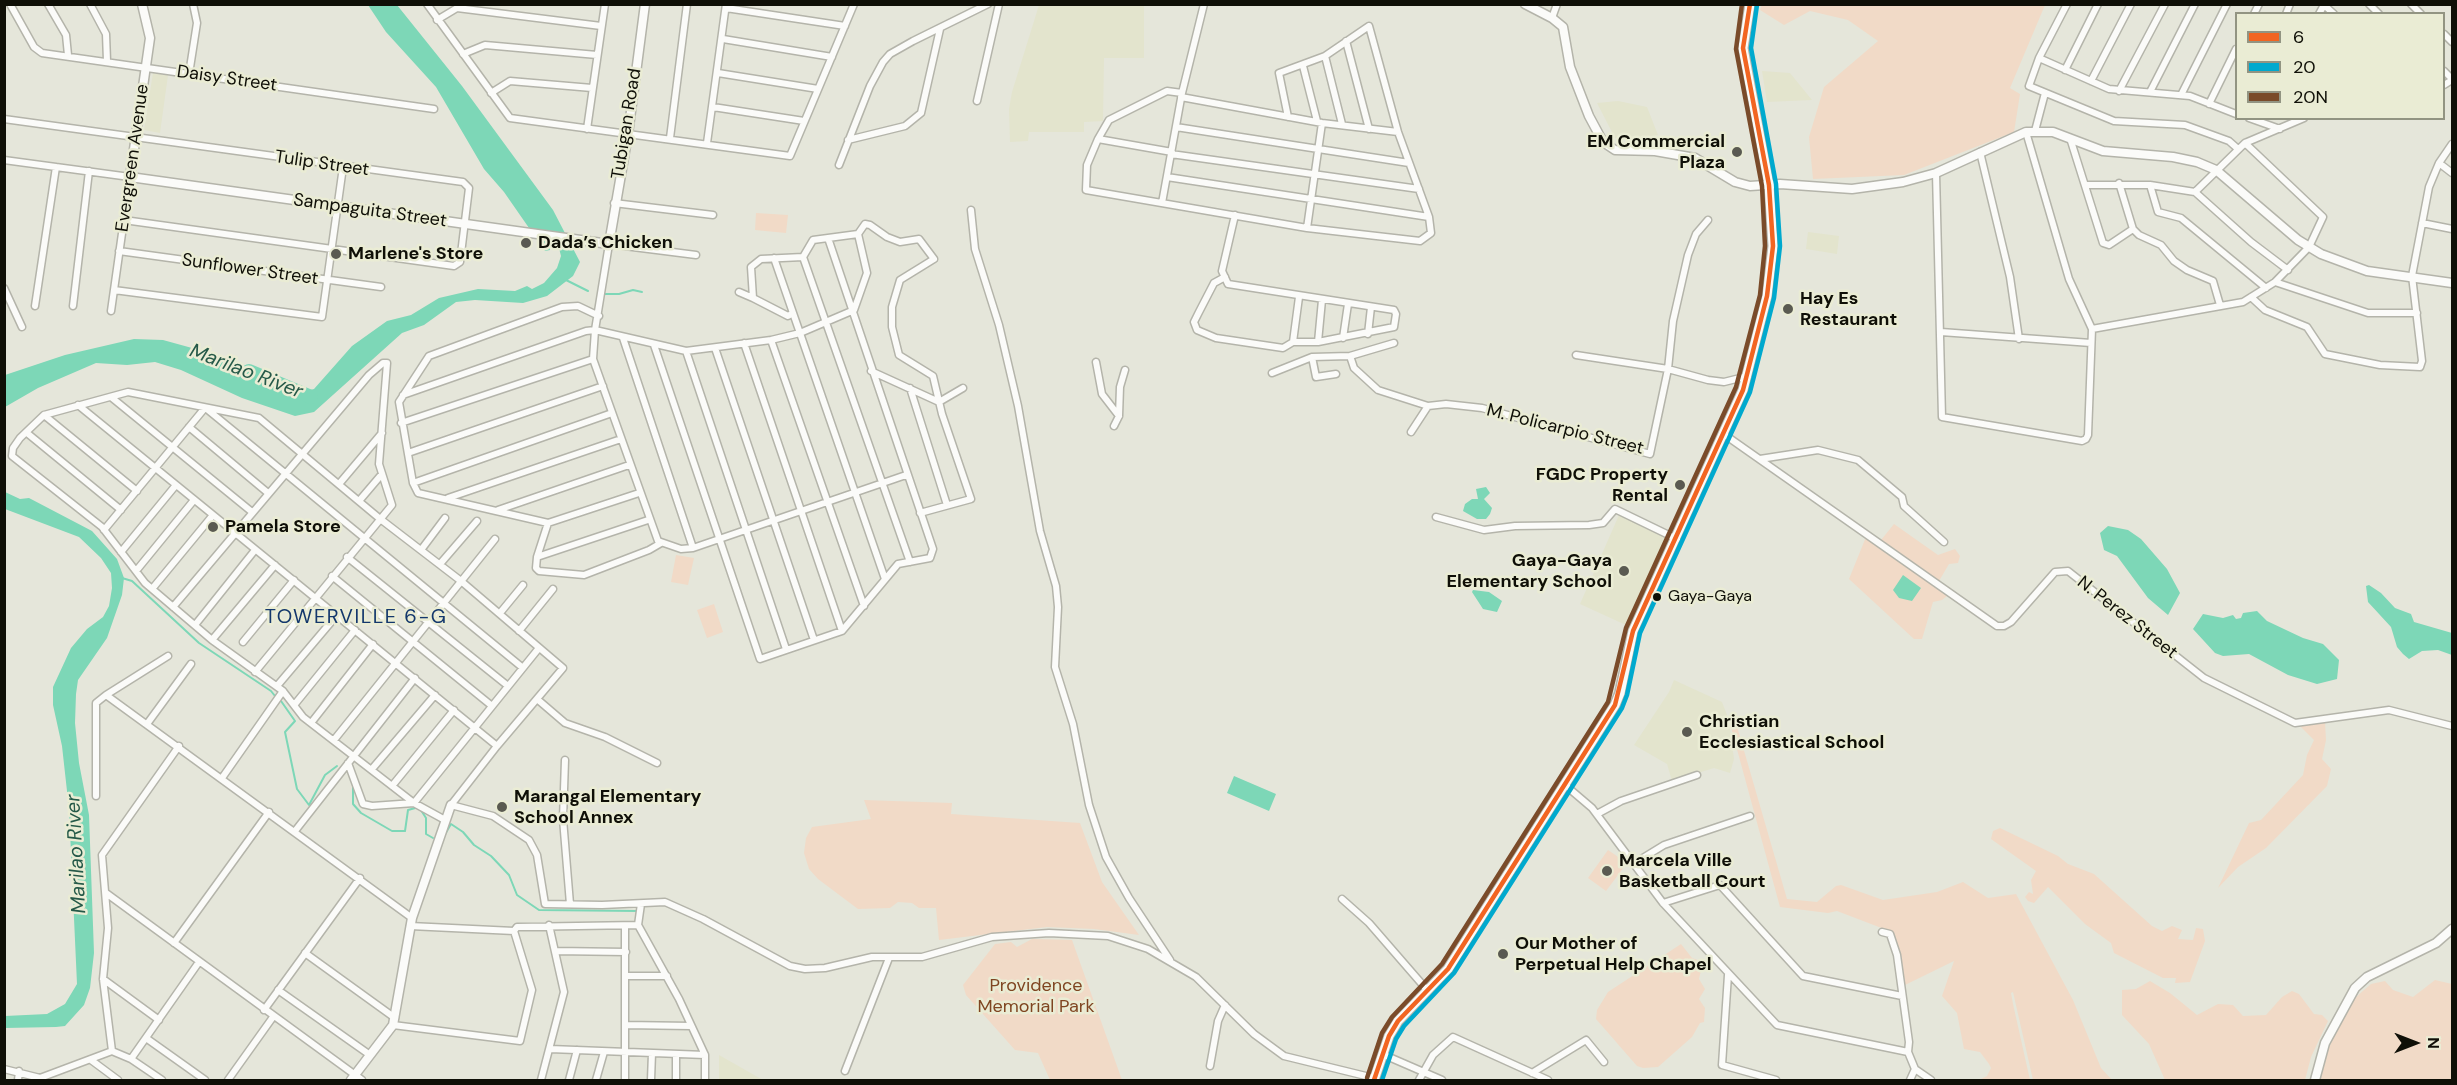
<!DOCTYPE html>
<html>
<head>
<meta charset="utf-8">
<style>
	body { margin:0 }
	#map { position:relative; width:2457px; height:1085px; overflow:hidden; background:#e5e6da; font-family:"DM Sans",sans-serif }
	canvas { display:block }
	.frame { position:absolute; inset:0; border:6px solid #0f0f07; pointer-events:none }
	.legend { position:absolute; left:2235px; top:12px; width:210px; height:108px; box-sizing:border-box; background:#eaecd4; border:2px solid #929482; margin:0; padding:8px 10px; list-style:none; font-size:18px; color:#0f0f07 }
	.legend li { display:flex; align-items:center; gap:12px; height:30px }
	.legend b { width:30px; border:2px solid #929482 }
	.north { position:absolute; left:2385px; top:1013px; width:60px; height:60px; -webkit-text-stroke:4px #eaecd4; paint-order:stroke; rotate:90deg; font-size:16px; font-weight:700; line-height:24px; text-align:center; color:#0f0f07 }
	.north::after { content:''; display:block; margin:auto; width:21px; height:27px; background:#0f0f07; clip-path:polygon(50% 0,100% 100%,50% 72%,0 100%) }
</style>
</head>
<body>
<div id="map">
<canvas width="2457" height="1085"></canvas>
<div class="frame"></div>
<ul class="legend">
<li><b style="height:8px;background:#f26522"></b>6</li>
<li><b style="height:8px;background:#00a9ce"></b>20</li>
<li><b style="height:8px;background:#7a4b2a"></b>20N</li>
</ul>
<div class="north">N</div>
</div>
<script>
const ctx = document.querySelector('canvas').getContext('2d');
ctx.lineJoin = 'round';
function fill(path, color) {
  ctx.fillStyle = color;
  ctx.fill(path, 'evenodd');
}
function poly(rows) {
  const path = new Path2D();
  for (const r of rows) {
    path.moveTo(r[0], r[1]);
    for (let i = 2; i < r.length; i += 2) path.lineTo(r[i], r[i + 1]);
  }
  return path;
}
function trace(path, color, width, dash) {
  ctx.strokeStyle = color;
  ctx.lineWidth = width;
  ctx.lineCap = dash ? 'butt' : 'round';
  ctx.setLineDash(dash || []);
  ctx.stroke(path);
}
function label(font, color, halo, rows, align = 'center') {
  ctx.font = font + ' "DM Sans",sans-serif';
  ctx.lineWidth = 5;
  ctx.setLineDash([]);
  ctx.textBaseline = 'middle';
  ctx.strokeStyle = halo;
  ctx.fillStyle = color;
  for (const [text, x, y, turn = 0] of rows) {
    ctx.save();
    ctx.translate(x, y);
    ctx.rotate((+turn || 0) * Math.PI / 180);
    ctx.textAlign = isNaN(turn) ? turn : align;
    if (halo) ctx.strokeText(text, 0, 0);
    ctx.fillText(text, 0, 0);
    ctx.restore();
  }
}
fill(poly([
	[1039,5,1144,5,1144,58,1104,58,1103,121,1084,122,1084,132,1029,132,1028,141,1010,142,1009,109,1012,92],
	[1762,71,1790,73,1812,100,1767,102],
	[153,73,168,75,160,133,144,130],
	[1618,101,1647,107,1658,135,1639,139,1615,138,1597,103],
	[1808,232,1839,236,1837,254,1806,249],
	[1619,515,1668,537,1628,626,1580,604],
	[1674,680,1722,702,1729,720,1734,759,1730,773,1714,768,1672,781,1667,764,1634,745,1669,692],
	[719,1055,763,1080,719,1080]
]), '#e3e4cd');
fill(poly([
	[1762,4,2045,4,2045,5,2010,88,2020,94,2014,132,1904,175,1813,179,1809,137,1824,87,1878,41,1848,20,1810,11,1784,25,1760,10],
	[756,213,788,215,786,233,755,230],
	[1894,524,1938,555,1955,549,1960,556,1958,563,1949,564,1939,581,1949,587,1947,596,1942,600,1933,602,1922,639,1914,639,1849,579,1866,537,1877,545],
	[676,555,694,558,688,585,671,582],
	[714,604,723,632,707,638,697,610],
	[1729,720,1736,723,1787,899,1817,902,1836,886,1841,885,1883,900,1937,892,1963,882,1988,898,2016,894,2073,1000,2101,1068,2112,1080,2033,1080,2013,992,2011,993,2013,1004,2030,1080,1979,1080,1987,1076,1991,1068,1989,1064,1980,1052,1964,1049,1957,1013,1942,996,1954,961,1905,985,1900,954,1892,932,1837,911,1828,913,1780,907],
	[2315,720,2325,722,2326,740,2322,759,2331,769,2327,786,2266,848,2238,867,2218,888,2249,823,2261,820,2303,775,2307,755,2314,740,2299,725],
	[864,800,952,803,951,814,1080,823,1102,882,1139,935,1094,929,1047,927,939,940,936,908,919,908,912,903,898,902,890,908,858,909,818,879,809,869,804,853,806,838,812,827,871,819],
	[2000,828,2058,856,2068,864,2094,874,2152,926,2162,931,2172,926,2182,930,2178,939,2193,940,2196,928,2203,929,2205,941,2190,982,2175,983,2176,978,2163,978,2114,953,2111,943,2085,924,2048,887,2034,903,2028,901,2025,897,2029,892,2033,894,2031,880,2036,871,1991,839,1993,831],
	[1608,850,1627,863,1606,891,1588,878],
	[1032,939,1072,940,1122,1080,1050,1080,1038,1053,1015,1050,966,995,963,985,995,944,1011,942,1017,947],
	[1681,944,1692,958,1703,962,1699,979,1705,989,1699,999,1705,1008,1704,1022,1700,1023,1692,1037,1658,1067,1643,1068,1637,1066,1596,1019,1597,1010,1608,992],
	[2435,980,2452,984,2452,1080,2320,1080,2322,1062,2338,1028,2356,997,2371,984,2385,981,2393,990,2413,997],
	[2150,981,2170,993,2197,1015,2218,1004,2233,1005,2243,1016,2266,1015,2282,997,2292,991,2299,994,2314,1014,2322,1015,2328,1021,2311,1057,2305,1080,2165,1080,2149,1044,2122,1015,2122,990,2136,989]
]), '#f1dac7');
fill(poly([
	[368,5,397,5,462,86,553,210,580,262,573,276,547,296,523,303,475,300,456,302,424,325,402,333,314,412,295,416,242,398,181,370,155,362,127,365,96,363,38,388,5,407,5,375,65,355,134,339,163,340,221,356,241,363,287,391,302,392,314,389,352,346,387,321,411,315,439,298,478,289,515,291,527,286,532,289,544,283,557,268,561,256,558,244,549,243,550,250,545,251,504,192,484,169,436,87,386,32],
	[1486,487,1490,493,1484,499,1492,508,1490,514,1486,519,1477,519,1463,511,1465,504,1472,499,1478,499,1476,489],
	[5,492,20,499,29,498,92,531,117,559,124,578,122,595,107,638,78,680,76,694,75,723,79,763,89,815,94,953,90,988,84,1005,65,1026,56,1027,5,1028,5,1016,47,1014,65,1004,77,984,69,809,62,746,53,705,53,687,71,648,87,629,103,617,109,606,112,588,111,573,101,558,79,537,5,509],
	[2108,526,2128,530,2141,539,2167,569,2180,593,2168,615,2148,598,2117,556,2104,550,2100,533],
	[1903,575,1921,588,1912,601,1899,598,1893,590],
	[2369,585,2381,593,2395,608,2411,614,2414,622,2452,633,2452,655,2438,650,2422,651,2409,659,2403,654,2397,647,2391,627,2368,602,2366,586],
	[1473,590,1489,592,1502,601,1497,612,1483,609,1472,592],
	[2257,611,2267,621,2303,638,2323,644,2339,660,2337,679,2317,684,2288,675,2249,654,2223,656,2215,653,2193,629,2203,614,2223,618,2233,615,2236,619,2241,618,2243,613],
	[1234,776,1276,794,1269,811,1227,793]
]), '#7dd7b7');
trace(poly([
	[564,279,588,291],
	[604,294,619,294,633,290,642,292],
	[122,578,132,581,199,643,271,691,275,696],
	[281,701,295,721,285,732,297,789,309,805,325,775,337,766],
	[353,783,353,804,361,813,392,831,405,831,408,810,419,807,426,818,426,834,433,838],
	[444,836,451,824,463,832,474,845,491,856,509,875,517,895,539,910,638,911]
]), '#7dd7b7', 2);
trace(poly([
	[249,371,311,397]
]), '#7dd7b7', 14);
const street = poly([
	[10,4,34,47,42,53,434,109],
	[48,4,66,35,68,55],
	[90,4,106,34,107,61],
	[427,4,510,118,790,156,854,4],
	[2067,4,2039,58,2029,86,2114,121,2185,125,2229,141,2238,149],
	[2369,4,2379,14],
	[2411,4,2421,14],
	[726,8,845,26],
	[2254,14,2259,4],
	[2286,14,2290,4],
	[2319,14,2324,5,2334,14],
	[1552,18,1557,4],
	[437,20,457,8,601,26],
	[2444,34,2452,42],
	[723,39,832,57],
	[1346,41,1369,129],
	[463,54,485,45,597,55],
	[1325,56,1342,124],
	[2039,58,2109,89,2190,96,2236,114],
	[1303,66,1317,121],
	[2065,70,2098,4],
	[2444,71,2452,79],
	[718,73,818,89],
	[189,74,197,23,193,4],
	[2091,81,2131,4],
	[2444,85,2452,80],
	[2119,91,2165,4],
	[2150,92,2195,4],
	[491,93,510,81,592,88],
	[1182,93,1167,91,1109,120,1098,139,1087,165,1086,190,1307,228,1420,241,1431,233,1429,217,1398,132,1369,26,1325,56,1279,73,1288,117],
	[2181,95,2227,4],
	[1181,97,1322,123,1398,132],
	[977,101,999,4],
	[2209,104,2236,49],
	[713,107,804,121],
	[2249,118,2280,129],
	[4,119,463,182,469,188,460,262,454,266,124,220],
	[1176,127,1409,163],
	[587,129,605,4],
	[2035,131,2045,93],
	[670,138,687,4],
	[2070,138,2103,243,2109,245,2133,229],
	[1098,139,1172,152],
	[848,140,905,126,921,113,940,29],
	[707,143,726,4],
	[1980,152,2010,277,2019,339],
	[1171,154,1419,189],
	[4,160,130,177,111,311],
	[2439,163,2452,173],
	[839,165,870,86,883,62,890,54,913,41,988,4],
	[1936,173,1942,417,2082,441,2086,439,2088,435,2092,329,2069,279,2026,132],
	[1167,177,1429,217],
	[2119,183,2133,229,2139,235,2161,245,2174,261,2187,270,2213,281,2220,305],
	[2086,185,2150,185,2195,192,2251,242,2288,270],
	[2150,185,2158,212,2181,218,2266,288],
	[2195,192,2245,143,2304,118],
	[614,203,713,215],
	[1162,203,1182,93,1204,4],
	[971,210,975,249,999,325,1018,406,1040,531,1056,586,1058,607,1055,667,1073,724,1089,805,1106,857,1129,898,1170,960],
	[1235,215,1222,271,1228,284,1394,310,1396,314,1394,327,1318,342,1293,342,1299,297],
	[2422,223,2452,229],
	[1307,228,1322,123],
	[858,234,865,224,870,225,887,237,900,242,919,239,934,259,900,280,892,307,892,327,899,355,933,376,942,414,971,499,920,513],
	[119,251,381,287],
	[696,255,609,244,595,330,593,359,658,541,681,549,693,548,906,475],
	[803,257,910,562],
	[774,258,885,579],
	[1225,277,1214,283,1199,312,1194,322,1197,330,1216,338,1283,348,1293,342],
	[2275,282,2368,313,2417,313],
	[4,288,22,327],
	[114,290,322,317,343,167],
	[739,292,753,298],
	[2251,297,2265,310,2307,327,2325,354,2380,365,2420,367,2422,361,2412,276,2429,187,2439,163,2452,144],
	[35,306,56,167],
	[73,306,89,171],
	[599,316,578,306,562,307,429,356,399,402,413,483,418,493,548,523,537,557,536,568,539,571,584,575,649,550,661,543],
	[2092,329,2243,302,2275,282,2309,247,2323,217,2245,143],
	[1941,332,2091,343],
	[1368,334,1371,307],
	[623,338,693,548],
	[1343,338,1348,304],
	[771,340,864,606],
	[1318,342,1322,300],
	[744,343,842,631],
	[654,345,760,659,842,631,898,564,930,558,933,549,828,238],
	[715,348,814,640],
	[686,351,786,649],
	[1576,355,1668,369,1708,380,1724,382,1748,376],
	[1350,356,1354,368,1378,390,1428,406],
	[1312,357,1316,377,1336,374],
	[1096,362,1102,394,1119,416],
	[871,371,939,402],
	[1272,373,1312,357,1350,356,1394,343],
	[910,388,947,505],
	[403,395,586,331,595,330,686,351,771,340,800,333,854,310,867,273,858,234,813,240,803,257,761,259,751,267,753,298,788,316,793,313],
	[111,397,252,512],
	[939,402,963,388],
	[78,405,497,746],
	[208,410,523,668],
	[44,415,137,491],
	[401,423,593,359],
	[1114,426,1119,416,1120,387,1125,370],
	[189,427,268,493],
	[1411,432,1428,406,1446,404,1482,408,1650,454,1668,369,1673,321,1688,255,1696,234,1708,220],
	[27,433,121,510],
	[1725,435,1997,626,2004,626,2011,622,2055,572,2068,571,2204,678,2295,723,2389,710,2452,726],
	[408,453,603,386],
	[1760,459,1818,450,1858,460,1902,497,1904,506,1944,542],
	[413,483,612,413],
	[339,484,382,433],
	[448,498,621,439],
	[359,501,382,474],
	[498,510,629,465],
	[1436,517,1484,530,1515,526,1589,525,1603,523,1615,509,1677,539],
	[548,523,639,493],
	[104,530,204,409],
	[421,550,445,518],
	[121,552,176,485],
	[347,557,508,686],
	[537,557,648,520],
	[440,564,477,521],
	[136,571,194,500],
	[332,576,492,706],
	[152,589,213,515],
	[173,607,369,375,383,363,387,363,379,464,392,505,255,672],
	[500,613,523,585],
	[195,625,255,550],
	[519,631,553,589],
	[212,640,275,565],
	[243,642,294,580],
	[277,686,337,615],
	[106,695,168,656],
	[537,699,565,723,605,737,657,763],
	[295,704,355,630],
	[311,723,373,644],
	[147,724,191,664],
	[334,740,495,539],
	[565,760,563,819,570,904],
	[348,763,363,804,372,806,414,803,539,648],
	[372,769,435,695],
	[222,778,283,691],
	[1565,785,1592,808,1663,903,1777,1025,1908,1052],
	[392,786,454,710],
	[96,796,96,703,106,695,412,918],
	[1597,814,1621,801,1697,775],
	[445,820,414,803,303,717,283,691,212,640,145,583,102,527,12,456,13,448,20,438,44,415,128,392,259,418,379,518,461,581,563,668,497,746,451,805,493,816,529,840,537,855,545,904,602,905,665,902,703,919,790,966,805,969,825,968,872,957,922,957,992,937,1049,933,1108,936,1148,949,1196,977,1254,1034,1284,1056,1374,1078],
	[295,831,415,678],
	[1633,864,1664,845,1750,816],
	[106,893,362,1080],
	[1342,899,1369,923,1428,991],
	[1663,903,1720,885,1803,976,1902,996],
	[638,925,641,904],
	[410,926,514,931,517,927,638,925,679,999,705,1055,705,1080],
	[625,926,625,1080],
	[1882,932,1890,934,1897,955,1909,1042,1908,1052,1915,1069,1931,1080],
	[174,943,269,812],
	[555,951,626,952],
	[305,953,395,1018],
	[1728,975,1722,1065,1776,1080],
	[626,976,667,976],
	[103,979,159,1020],
	[278,990,370,1055],
	[264,1010,360,878],
	[393,1025,520,1041,532,990,514,931],
	[625,1025,691,1026],
	[146,1038,205,1080],
	[550,1049,705,1055],
	[112,1051,103,979,108,928,102,855,179,746],
	[112,1051,131,1059,162,1080],
	[1382,1054,1442,1080],
	[131,1059,199,962],
	[91,1060,118,1080],
	[1210,1066,1218,1021,1225,1005],
	[4,1069,40,1078,112,1051],
	[845,1071,889,958],
	[1532,1073,1586,1040,1604,1062],
	[18,1080,19,1071],
	[228,1080,273,1017],
	[541,1080,564,992,549,925],
	[569,1080,577,1050],
	[596,1080,604,1052],
	[651,1080,652,1053],
	[676,1080,676,1054],
	[1419,1080,1433,1055,1453,1037,1548,1080],
	[1910,1080,1915,1069]
]);
const secondary = poly([
	[142,4,150,38,130,177,609,244,628,134,645,4],
	[1525,4,1552,18,1563,27,1570,67,1589,116,1603,142,1615,150,1655,151,1695,158,1735,182,1750,186,1780,184,1852,189,1903,182,1936,173,2026,132,2053,132,2103,151,2173,157,2197,162,2216,170,2298,240,2321,254,2367,271,2452,283],
	[351,1080,393,1025,412,918,451,805],
	[2315,1080,2325,1043,2355,988,2367,977,2436,943,2452,929]
]);
const primary = poly([
	[1374,1080,1389,1036,1398,1021,1448,969,1615,705,1620,693,1633,631,1743,390,1767,296,1773,246,1769,185,1743,48,1750,4]
]);
trace(street, '#b4b4aa', 9);
trace(secondary, '#b4b4aa', 11);
trace(primary, '#b4b4aa', 12);
trace(street, '#fbfbf9', 6);
trace(secondary, '#fbfbf9', 8);
trace(primary, '#fbfbf9', 9);
trace(poly([
	[1374,1080,1389,1036,1398,1021,1448,969,1615,705,1633,631,1743,390,1767,296,1773,246,1769,185,1743,48,1750,4]
]), '#f26522', 4.5);
trace(poly([
	[1382,1080,1396,1039,1404,1026,1454,973,1622,708,1627,695,1640,633,1750,392,1774,298,1780,246,1776,184,1751,48,1757,5]
]), '#00a9ce', 4.5);
trace(poly([
	[1367,1078,1382,1033,1392,1017,1442,964,1608,702,1626,628,1736,387,1760,295,1765,246,1762,186,1736,49,1742,4]
]), '#7a4b2a', 4.5);
for (const [x, y, r, color] of [
	[1737,152,6,"#5a5a51"],
	[526,243,6,"#5a5a51"],
	[336,254,6,"#5a5a51"],
	[1788,309,6,"#5a5a51"],
	[1680,485,6,"#5a5a51"],
	[213,527,6,"#5a5a51"],
	[1624,571,6,"#5a5a51"],
	[1657,597,5,"#0f0f07"],
	[1687,732,6,"#5a5a51"],
	[502,807,6,"#5a5a51"],
	[1607,871,6,"#5a5a51"],
	[1503,954,6,"#5a5a51"]
]) {
  const dot = new Path2D();
  dot.arc(x, y, r, 0, 2 * Math.PI);
  ctx.fillStyle = color;
  ctx.fill(dot);
  trace(dot, '#eaecd4', 2);
}
label('16px', '#0f0f07', '#eaecd4', [
	["Gaya-Gaya",1668,597]
], 'left');
label('18px', '#0f0f07', '#eaecd4', [
	["Daisy Street",227,79,8],
	["Tubigan Road",627,124,-81],
	["Evergreen Avenue",133,158,-82],
	["Tulip Street",322,164,8],
	["Sampaguita Street",370,211,8],
	["Sunflower Street",250,270,8],
	["M. Policarpio Street",1565,430,14],
	["N. Perez Street",2127,618,38]
]);
label('bold 18px', '#0f0f07', '#eaecd4', [
	["EM Commercial",1725,142,"right"],
	["Plaza",1725,163,"right"],
	["Dada’s Chicken",538,243],
	["Marlene's Store",348,254],
	["Hay Es",1800,299],
	["Restaurant",1800,320],
	["FGDC Property",1668,475,"right"],
	["Rental",1668,496,"right"],
	["Pamela Store",225,527],
	["Gaya-Gaya",1612,561,"right"],
	["Elementary School",1612,582,"right"],
	["Christian",1699,722],
	["Ecclesiastical School",1699,743],
	["Marangal Elementary",514,797],
	["School Annex",514,818],
	["Marcela Ville",1619,861],
	["Basketball Court",1619,882],
	["Our Mother of",1515,944],
	["Perpetual Help Chapel",1515,965]
], 'left');
label('18px', '#7f4521', '#eaecd4', [
	["Providence",1036,986],
	["Memorial Park",1036,1007]
]);
label('italic 20px', '#255948', '#eaecd4', [
	["Marilao River",246,372,21],
	["Marilao River",77,854,-93]
]);
ctx.letterSpacing = '1.5px';
label('20px', '#13376c', '#eaecd4', [
	["TOWERVILLE 6-G",356,618]
]);
ctx.letterSpacing = '0px';
</script>
</body>
</html>
